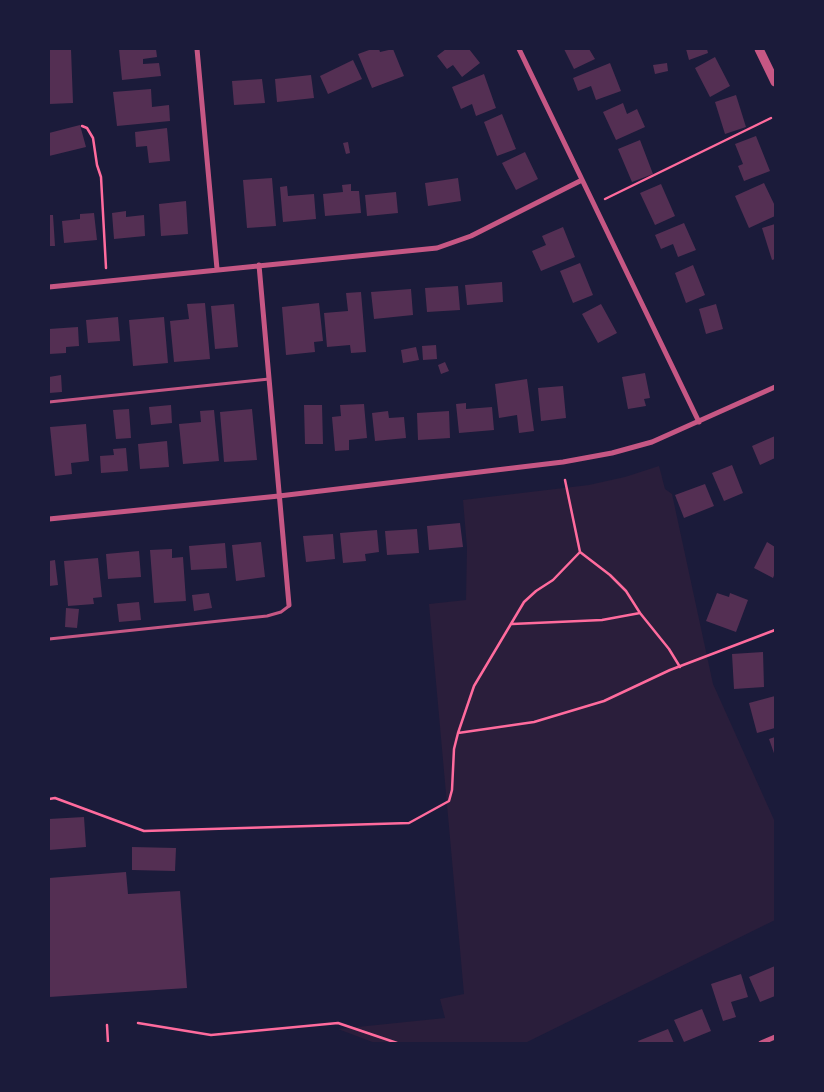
<!DOCTYPE html>
<html>
<head>
<meta charset="utf-8">
<style>
	body { margin:0 }
	#map { position:relative; width:824px; height:1092px; overflow:hidden; background:#1b1b3a; font-family:Roboto,sans-serif }
	canvas { display:block }
	.frame { position:absolute; inset:0; border:50px solid #1b1b3a; pointer-events:none }
</style>
</head>
<body>
<div id="map">
<canvas width="824" height="1092"></canvas>
<div class="frame"></div>
</div>
<script>
const ctx = document.querySelector('canvas').getContext('2d');
ctx.lineJoin = 'round';
function fill(path, color) {
  ctx.fillStyle = color;
  ctx.fill(path, 'evenodd');
}
function poly(rows) {
  const path = new Path2D();
  for (const r of rows) {
    path.moveTo(r[0], r[1]);
    for (let i = 2; i < r.length; i += 2) path.lineTo(r[i], r[i + 1]);
  }
  return path;
}
function trace(path, color, width, dash) {
  ctx.strokeStyle = color;
  ctx.lineWidth = width;
  ctx.lineCap = dash ? 'butt' : 'round';
  ctx.setLineDash(dash || []);
  ctx.stroke(path);
}
fill(poly([
	[659,466,665,489,672,494,713,684,775,822,775,920,525,1043,375,1043,338,1029,445,1018,440,999,464,994,429,604,466,600,467,548,463,500,589,485,625,477]
]), '#2a1e3b');
fill(poly([
	[49,49,71,49,73,103,49,104],
	[119,49,156,49,157,57,143,59,143,64,159,63,161,76,122,80],
	[372,49,379,49,380,52,393,49,404,76,372,88,358,54],
	[446,49,469,49,480,63,462,77,453,65,447,69,437,56],
	[564,49,589,49,595,59,574,69],
	[686,49,707,49,708,53,689,60],
	[715,57,730,86,710,97,695,68],
	[353,60,362,79,328,94,320,76],
	[610,63,621,91,596,100,591,86,578,91,573,78],
	[667,63,668,71,655,74,653,65],
	[484,74,496,108,476,116,472,104,461,109,452,87],
	[311,75,314,98,277,102,275,79],
	[262,79,265,103,234,105,232,81],
	[151,89,152,107,169,105,170,121,117,126,113,92],
	[736,95,746,127,725,134,715,102],
	[623,103,627,114,637,109,645,127,616,140,603,112],
	[502,114,516,149,497,156,484,122],
	[80,125,86,147,49,156,49,133],
	[167,128,170,161,149,163,147,146,136,147,135,132],
	[756,136,770,171,744,181,738,166,743,164,735,144],
	[640,140,653,174,632,182,618,149],
	[348,142,350,153,346,154,343,143],
	[525,152,538,179,516,190,502,163],
	[272,178,276,226,247,228,243,180],
	[458,178,461,201,428,206,425,183],
	[764,183,775,206,775,216,749,228,735,196],
	[351,184,351,191,359,191,361,213,325,216,323,194,343,192,342,185],
	[661,184,675,216,655,225,640,193],
	[287,186,288,196,314,194,316,219,283,222,280,187],
	[396,192,398,213,367,216,365,195],
	[186,201,188,234,161,236,159,204],
	[126,211,126,217,144,215,145,236,114,239,112,213],
	[94,213,97,240,64,243,62,221,80,219,80,214],
	[49,215,53,215,55,246,49,246],
	[684,223,696,250,678,257,673,244,661,249,655,235],
	[775,224,775,259,772,260,762,228],
	[563,227,575,257,541,271,532,251,546,245,542,236],
	[580,263,593,295,573,303,560,271],
	[693,265,705,295,686,303,675,273],
	[502,282,503,302,467,305,465,285],
	[458,286,460,310,427,312,425,288],
	[411,289,413,315,374,319,371,292],
	[361,292,366,352,351,353,350,345,327,347,324,313,348,311,346,293],
	[205,303,210,359,174,362,170,321,189,319,187,304],
	[319,303,323,341,314,342,315,352,286,355,282,307],
	[234,304,238,347,215,349,211,306],
	[601,304,617,333,598,343,582,314],
	[716,304,723,329,706,334,699,309],
	[118,317,120,341,88,343,86,320],
	[164,317,168,363,133,366,129,320],
	[78,327,79,346,66,347,66,353,49,354,49,329],
	[436,345,437,359,423,360,422,346],
	[416,347,419,360,403,363,401,350],
	[445,362,449,371,441,374,438,365],
	[645,373,650,398,644,399,646,406,628,409,622,377],
	[61,375,62,392,49,393,49,377],
	[527,379,534,431,519,433,517,415,499,418,495,384],
	[563,386,566,418,541,421,538,388],
	[466,403,466,409,492,407,494,430,459,433,456,404],
	[364,404,367,438,349,440,349,450,335,451,332,417,341,416,340,405],
	[171,405,172,423,151,425,149,407],
	[304,405,322,405,323,444,305,444],
	[129,409,131,438,116,439,113,410],
	[252,409,257,460,224,462,220,412],
	[214,410,219,461,183,464,179,424,201,422,200,411],
	[388,411,389,418,404,417,406,438,375,441,372,413],
	[449,411,450,438,418,440,417,413],
	[86,424,89,461,71,463,72,474,55,476,50,427],
	[775,436,775,458,760,465,752,446],
	[167,441,169,467,140,469,138,444],
	[126,448,128,471,101,473,100,456,114,455,113,449],
	[732,465,743,493,724,501,712,473],
	[705,484,714,506,684,518,675,495],
	[460,523,463,547,429,550,427,526],
	[417,529,419,553,387,555,385,531],
	[377,530,379,552,365,554,366,561,343,563,340,533],
	[333,534,335,559,306,562,303,536],
	[261,542,265,577,236,581,232,545],
	[767,542,775,547,775,573,773,578,754,568],
	[225,543,227,568,191,570,189,546],
	[172,549,172,558,183,557,186,601,154,603,150,550],
	[139,551,141,577,108,579,106,554],
	[98,558,102,597,93,598,94,604,68,606,64,561],
	[55,560,58,585,49,586,49,561],
	[209,593,212,608,194,611,192,595],
	[717,593,729,597,730,593,748,600,736,632,706,621],
	[139,602,141,620,119,622,117,604],
	[66,608,79,609,77,628,65,627],
	[763,652,764,687,734,689,732,654],
	[775,696,775,728,757,733,749,703],
	[775,737,775,756,769,739],
	[84,817,86,847,49,850,49,819],
	[132,847,176,848,175,871,132,870],
	[126,872,128,894,180,891,187,988,49,997,49,878],
	[775,966,775,996,760,1002,749,977],
	[741,974,748,997,731,1002,736,1017,723,1021,711,984],
	[702,1009,711,1031,684,1042,674,1020],
	[668,1029,674,1043,639,1043,638,1041]
]), '#542f53');
trace(poly([
	[82,126,87,128,93,138,97,165,101,177,106,268],
	[605,199,771,118],
	[565,480,580,552],
	[512,624,602,620,640,613],
	[458,733,474,686,524,602,536,591,553,580,580,552,610,575,626,591,640,613,669,649,680,667],
	[49,799,55,798,144,831,409,823,449,801,452,790,454,749,458,733,534,722,604,701,670,670,775,630],
	[138,1023,211,1035,338,1023,397,1043],
	[107,1025,108,1043]
]), '#ff6b9d', 2.5);
trace(poly([
	[49,402,269,379],
	[49,639,267,616,281,612,289,606]
]), '#c65784', 3);
trace(poly([
	[197,49,217,269],
	[519,49,699,422],
	[259,265,289,605],
	[49,287,437,248,471,236,582,180],
	[49,519,279,496,563,462,612,453,652,442,775,387],
	[761,1043,775,1037]
]), '#c65784', 5);
trace(poly([
	[759,49,775,82]
]), '#c65784', 9);
</script>
</body>
</html>
